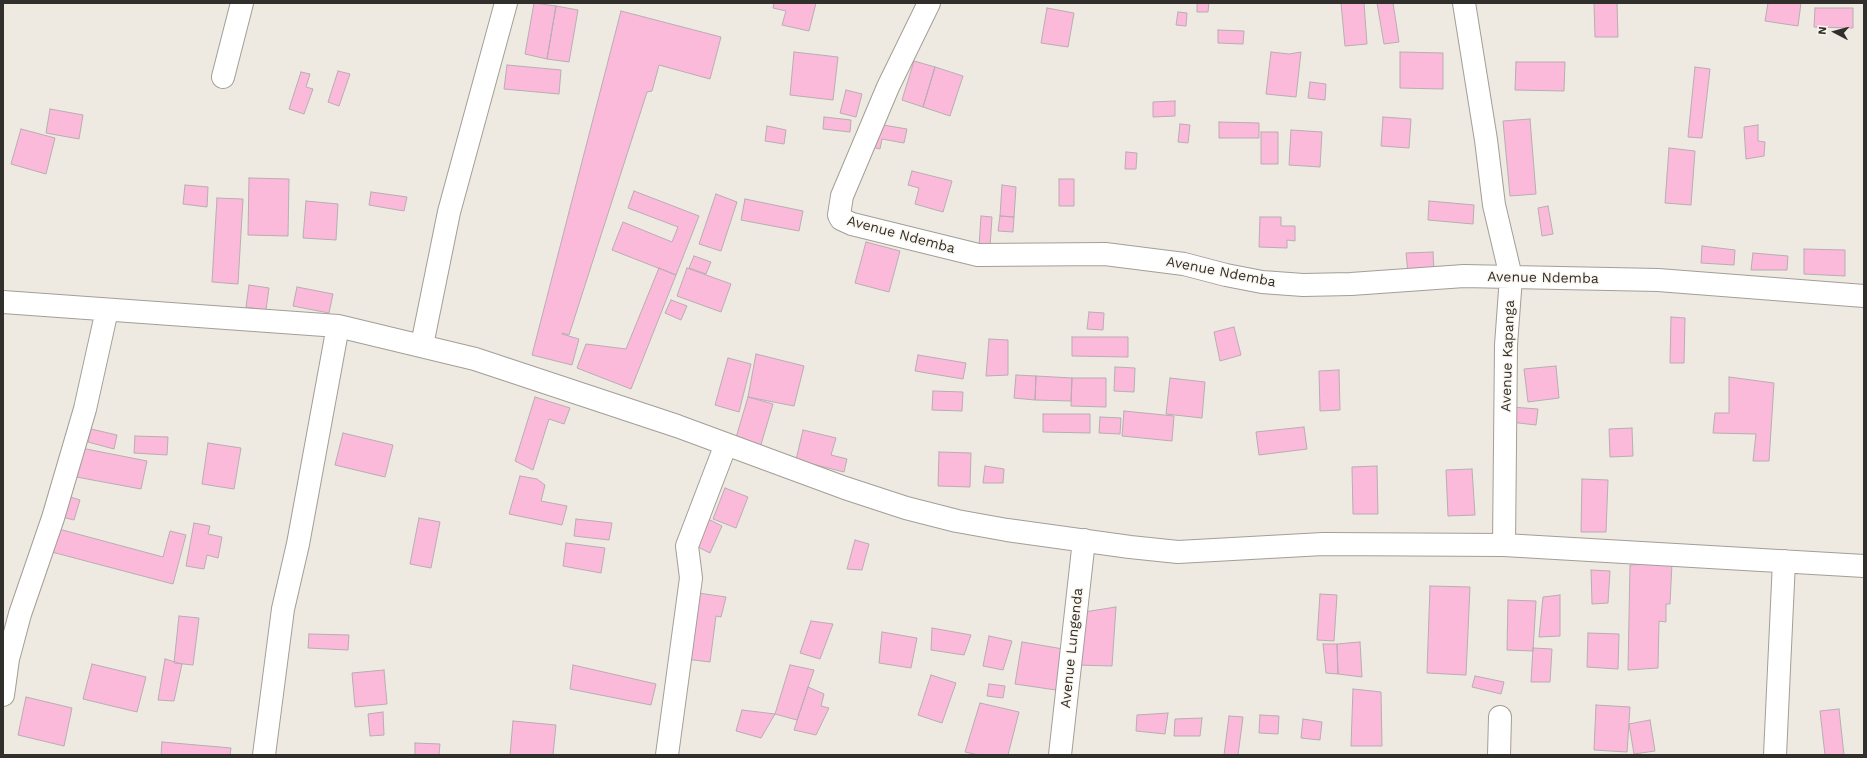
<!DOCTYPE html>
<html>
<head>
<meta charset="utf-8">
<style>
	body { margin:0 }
	#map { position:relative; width:1867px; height:758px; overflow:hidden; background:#eee9e1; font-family:"Work Sans",sans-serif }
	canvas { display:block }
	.frame { position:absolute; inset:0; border:4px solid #312f2c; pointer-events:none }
	.north { position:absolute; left:1815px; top:12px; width:40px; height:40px; -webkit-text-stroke:3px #fbf7ee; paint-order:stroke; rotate:276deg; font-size:11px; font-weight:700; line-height:16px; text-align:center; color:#312f2c }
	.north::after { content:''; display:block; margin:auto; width:14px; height:18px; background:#312f2c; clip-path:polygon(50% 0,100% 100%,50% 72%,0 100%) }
</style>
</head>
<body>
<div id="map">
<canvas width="1867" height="758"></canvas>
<div class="frame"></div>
<div class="north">N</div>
</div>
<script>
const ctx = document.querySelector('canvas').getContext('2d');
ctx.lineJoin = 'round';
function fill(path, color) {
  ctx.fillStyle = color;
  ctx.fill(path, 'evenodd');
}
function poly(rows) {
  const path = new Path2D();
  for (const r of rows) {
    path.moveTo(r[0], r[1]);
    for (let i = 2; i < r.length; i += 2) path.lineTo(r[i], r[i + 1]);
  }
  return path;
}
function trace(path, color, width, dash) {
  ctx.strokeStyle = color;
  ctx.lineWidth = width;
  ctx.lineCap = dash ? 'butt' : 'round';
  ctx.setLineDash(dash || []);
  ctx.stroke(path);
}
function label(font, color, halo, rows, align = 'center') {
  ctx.font = font + ' "Work Sans",sans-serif';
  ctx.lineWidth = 3;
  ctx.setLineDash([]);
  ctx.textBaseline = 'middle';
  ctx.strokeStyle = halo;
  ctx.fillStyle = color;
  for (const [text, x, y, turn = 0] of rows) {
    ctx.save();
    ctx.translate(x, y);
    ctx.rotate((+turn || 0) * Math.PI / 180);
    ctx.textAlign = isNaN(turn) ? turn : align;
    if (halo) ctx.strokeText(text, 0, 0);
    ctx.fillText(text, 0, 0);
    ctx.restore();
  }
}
const building = poly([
	[534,3,556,6,547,59,525,54,534,3],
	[774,3,816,3,809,31,782,25,786,11,773,8,774,3],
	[1197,3,1209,3,1208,12,1197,12,1197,3],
	[1341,3,1364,3,1367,44,1345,46,1341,3],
	[1377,3,1393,3,1399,42,1384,44,1377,3],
	[1594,3,1617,3,1618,37,1595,37,1594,3],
	[1768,3,1801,3,1798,26,1765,21,1768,3],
	[556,6,578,10,569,62,547,59,556,6],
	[1047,8,1074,13,1068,47,1041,43,1047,8],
	[1815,8,1853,8,1853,28,1814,27,1815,8],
	[621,11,721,37,710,79,659,65,652,91,647,92,569,335,562,333,562,334,579,339,572,365,532,355,621,11],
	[1178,12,1187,13,1186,26,1176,25,1178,12],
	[1218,30,1244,31,1243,44,1218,43,1218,30],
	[794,52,838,57,833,100,790,95,794,52],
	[1271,52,1289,54,1301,52,1296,97,1266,94,1271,52],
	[1400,52,1443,53,1443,89,1400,88,1400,52],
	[914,61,935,67,923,107,902,100,914,61],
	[1516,62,1565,62,1564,91,1515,90,1516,62],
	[507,65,561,70,559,94,504,89,507,65],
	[935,67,963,76,950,116,923,107,935,67],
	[1695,67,1710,69,1702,138,1688,137,1695,67],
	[338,71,350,74,339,106,328,102,338,71],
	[301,72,310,74,306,87,313,89,304,114,289,109,301,72],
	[1310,82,1326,84,1325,100,1308,98,1310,82],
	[846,90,862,94,856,117,840,113,846,90],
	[1175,101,1175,116,1153,117,1153,102,1175,101],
	[50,109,83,115,79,139,46,133,50,109],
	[824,117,851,120,850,132,823,129,824,117],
	[1383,117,1411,119,1409,148,1381,146,1383,117],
	[1530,119,1536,194,1510,196,1503,121,1530,119],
	[1219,122,1259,123,1259,138,1219,138,1219,122],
	[877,124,907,129,904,143,882,139,880,149,872,147,877,124],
	[1180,124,1190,125,1188,143,1178,142,1180,124],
	[1758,125,1758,141,1765,142,1764,156,1746,159,1744,127,1758,125],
	[767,126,786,130,784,144,765,141,767,126],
	[21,129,55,138,46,174,11,164,21,129],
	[1291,130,1322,132,1320,167,1289,165,1291,130],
	[1261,132,1278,132,1278,164,1261,164,1261,132],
	[1669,148,1695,151,1691,205,1665,203,1669,148],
	[1126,152,1137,153,1136,169,1125,169,1126,152],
	[912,171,952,181,943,212,915,204,919,188,908,185,912,171],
	[249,178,289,179,288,236,248,235,249,178],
	[1059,179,1074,179,1074,206,1059,206,1059,179],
	[185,185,208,187,207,207,183,204,185,185],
	[1002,185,1016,187,1014,217,1000,216,1002,185],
	[634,191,699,216,676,275,612,250,623,222,672,242,678,227,628,208,634,191],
	[371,192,407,197,404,211,369,205,371,192],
	[716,194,737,202,721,251,699,244,716,194],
	[217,198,243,199,238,284,212,282,217,198],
	[745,199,803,211,799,231,741,220,745,199],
	[306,201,338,204,336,240,303,238,306,201],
	[1429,201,1474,205,1473,224,1428,220,1429,201],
	[1548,206,1553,234,1542,236,1538,208,1548,206],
	[981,216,992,217,990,247,979,246,981,216],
	[1000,216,1014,217,1013,232,998,231,1000,216],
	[1260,217,1281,217,1281,226,1295,226,1295,241,1287,240,1287,248,1259,247,1260,217],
	[866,242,900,251,889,292,855,283,866,242],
	[1702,246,1735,250,1734,265,1701,263,1702,246],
	[1804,249,1845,250,1845,276,1804,274,1804,249],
	[1433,252,1434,271,1408,273,1406,253,1433,252],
	[1753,253,1788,256,1787,270,1751,270,1753,253],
	[694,256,711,262,706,274,689,268,694,256],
	[659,268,676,275,631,389,577,368,586,344,626,349,659,268],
	[687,268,731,284,721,312,677,296,687,268],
	[249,285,269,288,266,310,246,307,249,285],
	[297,287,333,294,329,313,293,306,297,287],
	[671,300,687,306,681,320,665,313,671,300],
	[1089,312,1104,313,1103,330,1087,329,1089,312],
	[1671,317,1685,318,1684,363,1670,363,1671,317],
	[1234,327,1241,355,1220,361,1214,332,1234,327],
	[1072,337,1128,337,1128,357,1072,356,1072,337],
	[989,339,1008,340,1008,375,986,376,989,339],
	[756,354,804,366,794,406,748,397,756,354],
	[918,355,966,363,963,379,915,371,918,355],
	[728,358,751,364,739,412,715,405,728,358],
	[1556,366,1559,398,1528,402,1524,369,1556,366],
	[1115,367,1135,368,1134,392,1114,391,1115,367],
	[1339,370,1340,410,1320,411,1319,371,1339,370],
	[1016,375,1036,376,1035,400,1014,398,1016,375],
	[1036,376,1072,378,1071,401,1035,400,1036,376],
	[1729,377,1774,383,1769,461,1753,461,1756,434,1713,433,1715,413,1729,413,1729,377],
	[1072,378,1106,378,1106,407,1071,406,1072,378],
	[1170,378,1205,382,1202,418,1166,414,1170,378],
	[933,391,963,392,962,411,932,410,933,391],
	[535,397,570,408,564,424,549,419,533,470,515,461,535,397],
	[748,397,773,404,760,448,735,441,748,397],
	[1511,407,1538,409,1536,425,1510,422,1511,407],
	[1124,411,1174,416,1172,441,1122,436,1124,411],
	[1043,414,1090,414,1090,433,1043,432,1043,414],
	[1100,417,1121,418,1120,434,1099,433,1100,417],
	[1304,427,1307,449,1259,455,1256,432,1304,427],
	[1632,428,1633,456,1610,457,1609,429,1632,428],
	[91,429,117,435,114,449,88,442,91,429],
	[803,430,836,438,831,455,847,459,844,472,796,460,803,430],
	[343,433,393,445,385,477,335,465,343,433],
	[135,436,168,437,167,455,134,453,135,436],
	[208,443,241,448,234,489,202,484,208,443],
	[76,447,147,461,141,489,71,476,76,447],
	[939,452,971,453,970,487,938,486,939,452],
	[985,466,1004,469,1003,483,983,483,985,466],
	[1377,466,1378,514,1353,514,1352,467,1377,466],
	[1472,469,1475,515,1448,516,1446,470,1472,469],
	[520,476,537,479,545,485,541,501,567,506,562,525,509,514,520,476],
	[1582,479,1608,480,1606,532,1581,532,1582,479],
	[725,488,748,497,736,528,713,519,725,488],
	[64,495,80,500,74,520,58,516,64,495],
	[419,518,440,522,431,568,410,564,419,518],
	[706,518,722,526,710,553,694,545,706,518],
	[576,519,612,523,609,540,574,536,576,519],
	[194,523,210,526,208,534,222,537,218,558,207,555,204,569,186,566,194,523],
	[55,528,163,557,170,531,186,535,173,584,48,551,55,528],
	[855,540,869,544,862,570,847,569,855,540],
	[566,543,605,548,601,573,563,566,566,543],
	[1672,563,1670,604,1666,604,1666,622,1659,621,1658,668,1628,670,1630,565,1672,563],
	[1591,570,1610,571,1608,603,1592,604,1591,570],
	[1430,586,1470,587,1466,675,1427,673,1430,586],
	[698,593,726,597,721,617,716,616,710,662,685,659,698,593],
	[1320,594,1337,595,1334,641,1317,640,1320,594],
	[1560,595,1560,636,1539,637,1543,597,1560,595],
	[1508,600,1536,601,1533,651,1507,650,1508,600],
	[1116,607,1112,666,1077,665,1084,612,1116,607],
	[179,616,199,618,193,665,174,663,179,616],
	[811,621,833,624,820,659,800,653,811,621],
	[932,628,971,635,964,655,931,650,932,628],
	[882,632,917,638,911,668,879,663,882,632],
	[1588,633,1619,634,1618,669,1587,667,1588,633],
	[309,634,349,635,348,650,308,648,309,634],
	[989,636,1012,641,1003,670,983,666,989,636],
	[1022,642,1063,649,1056,690,1015,684,1022,642],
	[1360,642,1362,677,1338,674,1337,644,1360,642],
	[1323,644,1337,644,1338,674,1326,673,1323,644],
	[1533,648,1552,649,1550,682,1531,682,1533,648],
	[165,659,182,664,174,701,158,700,165,659],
	[92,664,146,677,137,712,83,699,92,664],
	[573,665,656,684,651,705,570,689,573,665],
	[790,665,814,670,797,720,775,714,790,665],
	[384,670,387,704,355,707,352,673,384,670],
	[931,675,956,683,942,723,918,715,931,675],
	[1475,676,1504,682,1501,694,1472,687,1475,676],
	[989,684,1005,686,1003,698,987,696,989,684],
	[808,687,824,694,821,706,829,708,816,735,794,730,808,687],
	[1353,689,1381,692,1382,746,1351,746,1353,689],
	[26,697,72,708,64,746,18,735,26,697],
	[980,703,1019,712,1008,755,979,755,965,752,980,703],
	[1596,705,1630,707,1627,752,1594,750,1596,705],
	[1839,709,1844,755,1825,755,1820,711,1839,709],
	[742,710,775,714,761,738,736,731,742,710],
	[383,712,384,735,370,736,368,714,383,712],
	[1168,713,1165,734,1136,731,1137,715,1168,713],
	[1260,715,1279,716,1278,734,1259,733,1260,715],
	[1229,716,1243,717,1238,755,1224,755,1229,716],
	[1202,718,1200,736,1174,736,1175,719,1202,718],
	[1303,719,1322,722,1320,740,1301,738,1303,719],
	[1650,720,1655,751,1634,754,1629,724,1650,720],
	[513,721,556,725,553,755,510,755,513,721],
	[162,742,231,748,230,755,161,755,162,742],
	[415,743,440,744,439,755,415,755,415,743]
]);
fill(building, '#fcbadb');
trace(building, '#b7adb2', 1);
const minor = poly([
	[929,3,888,87,842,196,839,215,841,219,852,224,978,255,1105,254,1184,264,1226,275,1262,282,1303,285,1351,284,1464,276,1511,277,1658,280,1864,296],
	[1464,3,1486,140,1494,205,1511,277,1506,345,1504,545],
	[223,77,242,3],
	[3,302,338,326,475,359,677,426,845,488,906,508,957,521,1007,530,1130,547,1178,552,1323,544,1504,545,1864,566],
	[422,345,449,212,506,3],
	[3,695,8,659,20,614,53,518,85,409,107,310],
	[264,755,283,609,298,544,338,326],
	[667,755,691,578,687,546,726,444],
	[1060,755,1084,540],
	[1499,755,1500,717],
	[1775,755,1784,561]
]);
trace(minor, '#a39e96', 24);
trace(minor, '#fff', 22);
label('14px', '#312f2c', '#fbf7ee', [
	["Avenue Ndemba",901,235,15],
	["Avenue Ndemba",1221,272,11],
	["Avenue Ndemba",1543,278,1],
	["Avenue Kapanga",1508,356,-88],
	["Avenue Lungenda",1072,648,-84]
]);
</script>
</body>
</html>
